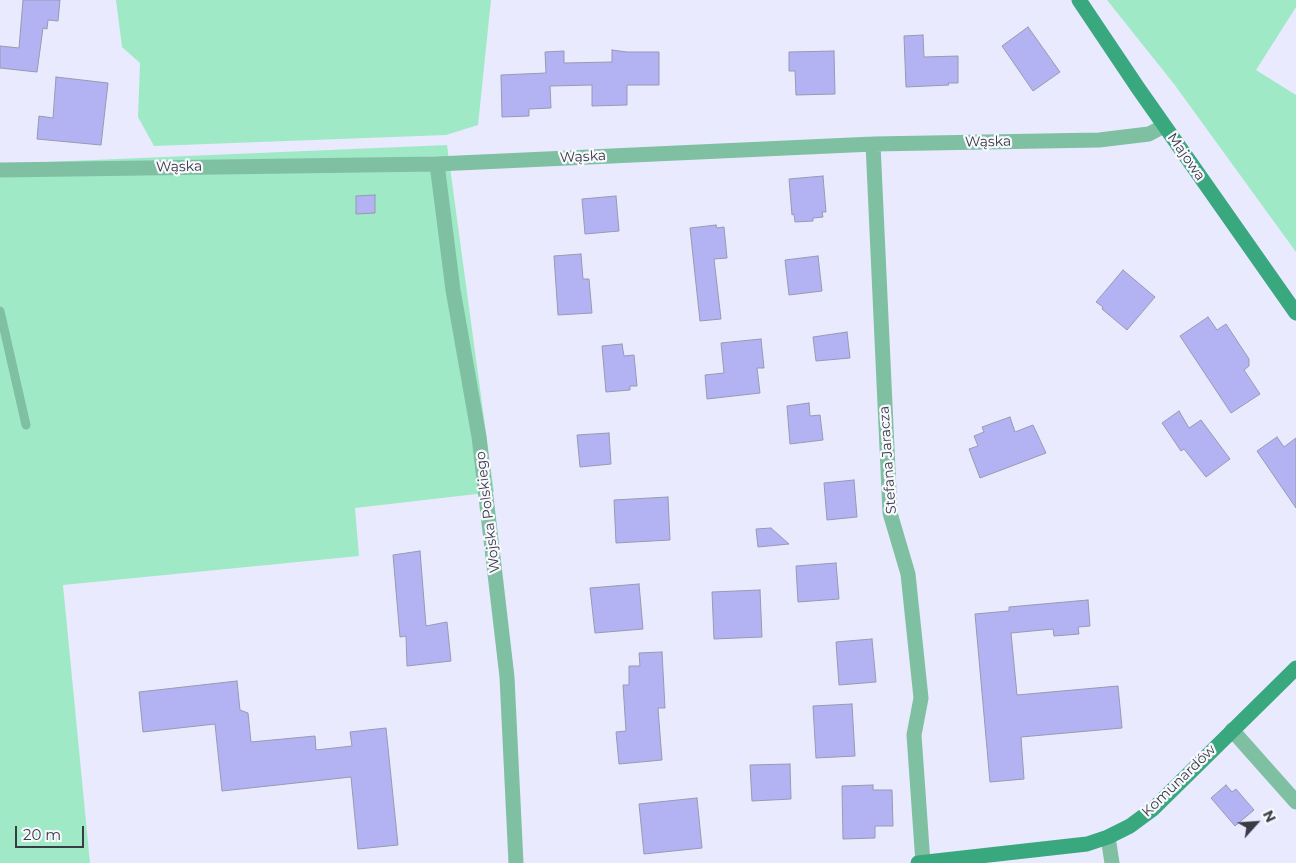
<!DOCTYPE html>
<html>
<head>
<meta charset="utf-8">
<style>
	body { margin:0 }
	#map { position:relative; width:1296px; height:863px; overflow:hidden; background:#e9eafe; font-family:Montserrat,sans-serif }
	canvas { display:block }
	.north { position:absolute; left:1231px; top:798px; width:50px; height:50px; -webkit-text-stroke:4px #f8f9fe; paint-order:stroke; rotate:64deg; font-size:14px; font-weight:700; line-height:20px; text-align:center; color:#3b3b45 }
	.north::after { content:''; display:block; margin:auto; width:18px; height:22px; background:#3b3b45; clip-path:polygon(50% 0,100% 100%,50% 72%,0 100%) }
	.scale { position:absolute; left:15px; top:826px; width:69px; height:22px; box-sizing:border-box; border:2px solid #3b3b45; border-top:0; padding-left:6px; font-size:15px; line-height:18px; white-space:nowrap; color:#3b3b45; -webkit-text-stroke:4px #f8f9fe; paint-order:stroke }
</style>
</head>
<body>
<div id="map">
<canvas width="1296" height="863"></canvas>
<div class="north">N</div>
<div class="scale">20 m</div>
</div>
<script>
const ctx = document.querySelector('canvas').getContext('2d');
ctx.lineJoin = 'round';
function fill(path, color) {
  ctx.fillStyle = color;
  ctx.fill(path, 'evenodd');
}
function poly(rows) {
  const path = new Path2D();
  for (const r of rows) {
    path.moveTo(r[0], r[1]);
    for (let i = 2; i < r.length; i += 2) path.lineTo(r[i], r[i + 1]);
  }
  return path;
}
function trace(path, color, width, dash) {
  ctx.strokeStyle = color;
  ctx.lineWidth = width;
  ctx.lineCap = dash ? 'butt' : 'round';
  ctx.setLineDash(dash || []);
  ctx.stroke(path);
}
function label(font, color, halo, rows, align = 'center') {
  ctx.font = font + ' Montserrat,sans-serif';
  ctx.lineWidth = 4.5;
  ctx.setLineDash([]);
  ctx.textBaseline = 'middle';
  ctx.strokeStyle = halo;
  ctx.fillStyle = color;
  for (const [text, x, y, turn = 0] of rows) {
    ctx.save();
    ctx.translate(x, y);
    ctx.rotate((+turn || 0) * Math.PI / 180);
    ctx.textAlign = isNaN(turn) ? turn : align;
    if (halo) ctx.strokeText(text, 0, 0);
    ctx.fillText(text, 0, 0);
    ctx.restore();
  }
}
fill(poly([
	[116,0,491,0,478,125,446,135,154,146,138,117,140,63,122,47],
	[1107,0,1296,0,1296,7,1256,70,1296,95,1296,252,1174,84],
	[447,145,494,492,355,508,359,556,63,585,90,863,0,863,0,164]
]), '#a0e9c6');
const building = poly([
	[23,0,60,0,58,21,48,20,47,29,43,28,37,72,0,68,0,46,19,48,23,0],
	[1028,27,1060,72,1033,91,1002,46,1028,27],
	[923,35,924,57,958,56,958,83,948,83,949,85,906,87,904,36,923,35],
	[612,50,627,52,659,52,659,85,627,85,627,105,592,106,592,85,550,86,551,108,529,109,529,116,502,117,501,75,546,73,545,52,564,51,564,63,612,62,612,50],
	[834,51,835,94,796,95,795,71,789,71,789,52,834,51],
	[56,77,108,83,101,145,37,139,39,116,53,118,56,77],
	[823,176,826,212,822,212,823,217,813,218,813,221,795,222,794,214,792,215,789,179,823,176],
	[375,195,375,213,356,214,356,196,375,195],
	[616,196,619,231,585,234,582,199,616,196],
	[716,225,717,228,724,227,727,258,714,259,721,319,700,321,690,228,716,225],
	[581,254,583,279,589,279,592,313,558,315,554,256,581,254],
	[818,256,822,291,789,295,785,260,818,256],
	[1123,270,1155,297,1127,330,1102,309,1103,307,1096,302,1123,270],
	[1208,317,1217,330,1226,324,1249,359,1249,366,1244,370,1260,394,1231,413,1180,336,1208,317],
	[847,332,850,358,816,361,813,337,847,332],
	[761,339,764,368,757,368,760,393,707,399,705,375,724,373,721,343,761,339],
	[622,344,624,356,634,355,637,386,630,386,630,390,606,392,602,346,622,344],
	[809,403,810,416,820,415,823,440,790,444,787,406,809,403],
	[1179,411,1189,428,1201,420,1230,459,1206,477,1184,449,1181,451,1162,423,1179,411],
	[1010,417,1015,432,1033,425,1046,453,980,478,969,449,978,446,974,436,984,432,982,427,1010,417],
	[609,433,611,464,580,467,577,435,609,433],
	[1277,437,1284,447,1296,438,1296,508,1257,451,1277,437],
	[854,480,857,517,827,520,824,483,854,480],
	[668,497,670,540,616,543,614,500,668,497],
	[771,528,789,544,758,547,756,529,771,528],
	[420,551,426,626,447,622,451,661,407,666,406,636,400,637,393,555,420,551],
	[836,563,839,599,798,602,796,566,836,563],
	[639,584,643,629,595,633,590,588,639,584],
	[760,590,762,637,714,639,712,592,760,590],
	[1088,600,1090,626,1078,627,1079,634,1054,636,1053,629,1011,633,1017,695,1118,686,1122,728,1021,737,1024,779,990,782,975,614,1009,611,1009,607,1088,600],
	[872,639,876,682,839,685,836,642,872,639],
	[662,652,665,708,658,708,662,760,619,764,616,732,626,731,623,685,629,685,629,666,640,666,639,653,662,652],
	[237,681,240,710,248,713,251,742,315,736,316,750,352,746,350,732,386,728,398,845,358,849,351,777,222,791,215,724,143,732,139,692,237,681],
	[852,704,855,756,816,758,813,706,852,704],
	[790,764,791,799,752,801,750,765,790,764],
	[873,785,873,790,892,790,893,826,875,826,875,838,843,839,842,786,873,785],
	[1226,785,1232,792,1236,789,1254,810,1235,826,1211,798,1226,785],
	[697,798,702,848,644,854,639,804,697,798]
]);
fill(building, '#b3b3f4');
trace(building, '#9899b1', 1);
trace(poly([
	[0,311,26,425]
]), '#80c0a2', 9);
trace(poly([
	[873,144,890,513,908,574,921,698,914,735,923,863],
	[437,164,453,290,479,437,507,677,516,863],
	[0,170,437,164,873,144,1099,140,1149,134,1164,126],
	[1232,730,1296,802],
	[1108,837,1112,863]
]), '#80c0a2', 15);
trace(poly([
	[1079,0,1138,88,1296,313],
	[918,863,1087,844,1108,837,1130,826,1153,809,1296,668]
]), '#3aa87e', 15);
label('14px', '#3b3b45', '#f8f9fe', [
	["Wąska",988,142,-1],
	["Wąska",583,157,-3],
	["Majowa",1186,157,55],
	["Wąska",179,167,-1],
	["Stefana Jaracza",888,460,-94],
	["Wojska Polskiego",488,512,-97],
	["Komunardów",1179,781,-44]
]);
</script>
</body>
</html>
